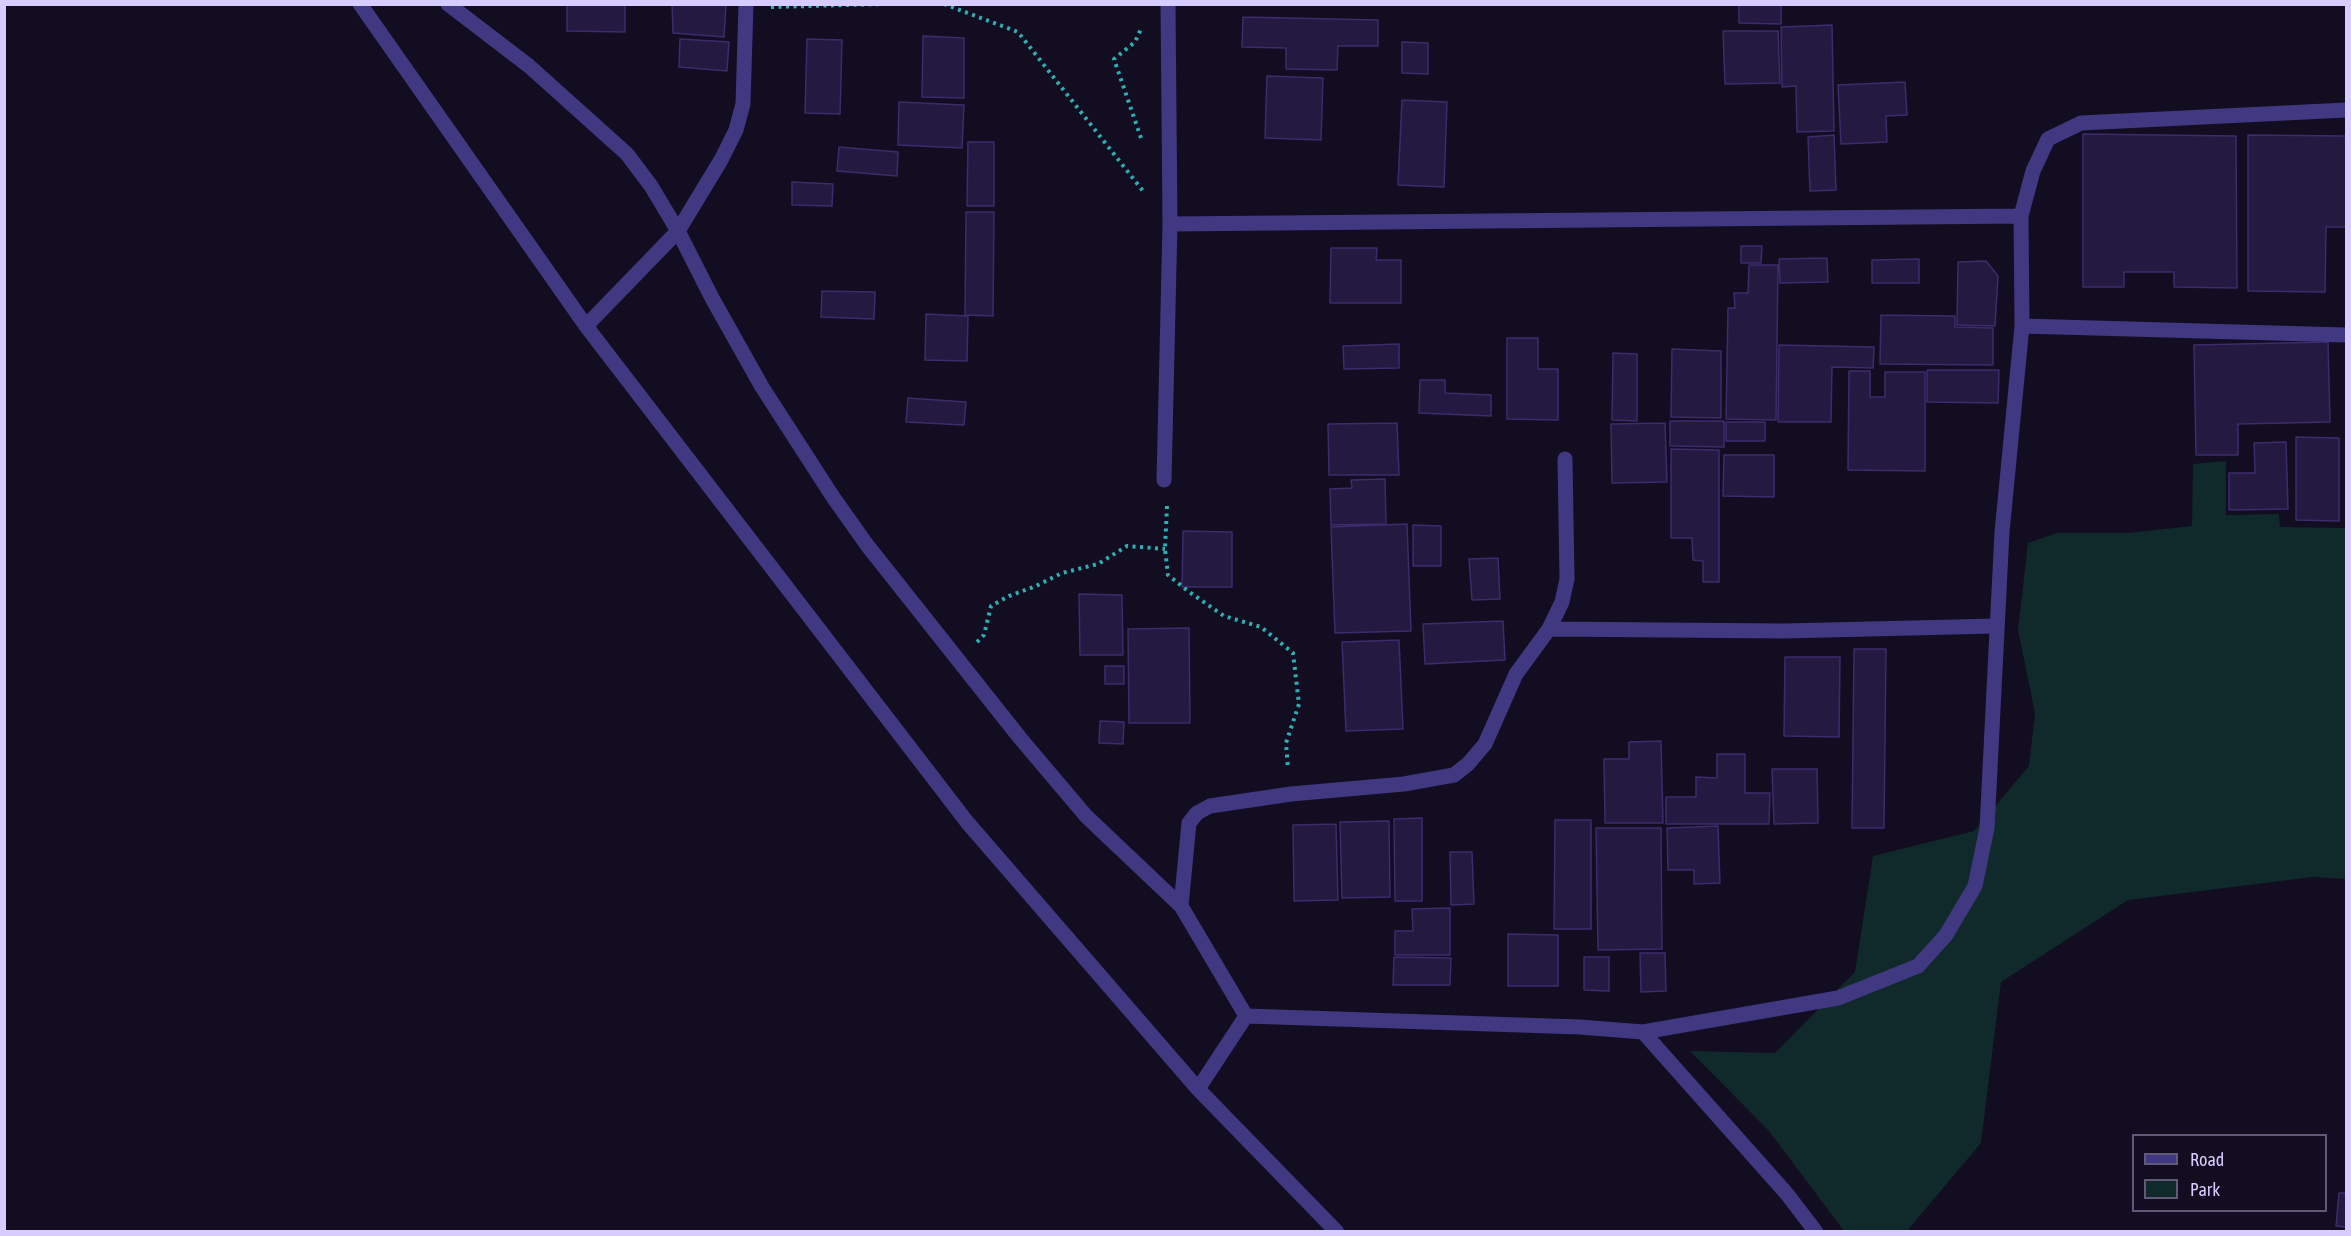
<!DOCTYPE html>
<html>
<head>
<meta charset="utf-8">
<style>
	body { margin:0 }
	#map { position:relative; width:2351px; height:1236px; overflow:hidden; background:#120d20; font-family:"Asap Condensed",sans-serif }
	canvas { display:block }
	.frame { position:absolute; inset:0; border:6px solid #d6ccff; pointer-events:none }
	.legend { position:absolute; left:2132px; top:1134px; width:195px; height:78px; box-sizing:border-box; background:#120d20; border:2px solid #605979; margin:0; padding:8px 10px; list-style:none; font-size:18px; color:#d6ccff }
	.legend li { display:flex; align-items:center; gap:12px; height:30px }
	.legend b { width:30px; border:2px solid #605979 }
</style>
</head>
<body>
<div id="map">
<canvas width="2351" height="1236"></canvas>
<div class="frame"></div>
<ul class="legend">
<li><b style="height:8px;background:#403880"></b>Road</li>
<li><b style="height:16px;background:#10292a"></b>Park</li>
</ul>
</div>
<script>
const ctx = document.querySelector('canvas').getContext('2d');
ctx.lineJoin = 'round';
function fill(path, color) {
  ctx.fillStyle = color;
  ctx.fill(path, 'evenodd');
}
function poly(rows) {
  const path = new Path2D();
  for (const r of rows) {
    path.moveTo(r[0], r[1]);
    for (let i = 2; i < r.length; i += 2) path.lineTo(r[i], r[i + 1]);
  }
  return path;
}
function trace(path, color, width, dash) {
  ctx.strokeStyle = color;
  ctx.lineWidth = width;
  ctx.lineCap = dash ? 'butt' : 'round';
  ctx.setLineDash(dash || []);
  ctx.stroke(path);
}
fill(poly([
	[2226,461,2226,515,2279,514,2280,527,2346,528,2346,879,2313,877,2128,900,2001,982,1981,1143,1907,1231,1844,1231,1769,1131,1690,1051,1775,1053,1855,972,1873,856,1974,831,2029,766,2035,713,2018,630,2028,543,2057,533,2127,533,2192,526,2193,464]
]), '#10292a');
const building = poly([
	[567,4,625,4,625,32,567,31,567,4],
	[672,4,726,4,724,37,673,33,672,4],
	[1739,4,1781,4,1781,24,1739,23,1739,4],
	[1243,17,1378,20,1378,46,1338,46,1337,70,1286,69,1286,48,1242,47,1243,17],
	[1832,25,1834,131,1797,132,1796,86,1782,87,1781,27,1832,25],
	[1723,31,1778,31,1780,83,1725,84,1723,31],
	[923,36,964,38,964,98,922,97,923,36],
	[680,39,729,42,727,71,679,67,680,39],
	[807,39,842,40,840,114,805,113,807,39],
	[1402,42,1428,43,1428,74,1402,73,1402,42],
	[1267,76,1323,78,1321,140,1265,138,1267,76],
	[1905,82,1907,115,1886,116,1887,142,1841,144,1838,85,1905,82],
	[1402,100,1447,102,1444,187,1398,185,1402,100],
	[899,102,964,105,962,148,898,145,899,102],
	[2083,134,2236,136,2237,288,2174,287,2174,272,2124,272,2124,287,2083,287,2083,134],
	[1834,135,1836,190,1810,191,1808,137,1834,135],
	[2248,135,2346,136,2346,227,2326,227,2325,292,2248,291,2248,135],
	[968,142,994,142,994,206,967,206,968,142],
	[839,147,898,152,897,176,837,171,839,147],
	[792,182,833,184,832,206,792,205,792,182],
	[966,212,994,212,993,316,965,315,966,212],
	[1741,246,1762,246,1761,263,1741,263,1741,246],
	[1331,248,1377,248,1376,260,1401,260,1401,303,1330,303,1331,248],
	[1827,258,1828,282,1780,283,1779,259,1827,258],
	[1919,259,1919,283,1872,283,1872,260,1919,259],
	[1986,261,1998,276,1995,326,1957,325,1958,262,1986,261],
	[1749,265,1778,265,1776,420,1726,419,1728,308,1735,308,1734,293,1748,293,1749,265],
	[822,291,875,292,874,319,821,317,822,291],
	[926,314,968,316,967,361,925,360,926,314],
	[1881,315,1955,316,1955,327,1993,328,1993,365,1880,364,1881,315],
	[1507,338,1538,338,1538,369,1558,369,1558,420,1507,419,1507,338],
	[2328,342,2330,422,2238,424,2238,455,2196,455,2194,345,2328,342],
	[1399,344,1399,368,1344,369,1343,346,1399,344],
	[1779,345,1874,347,1873,368,1832,367,1831,422,1778,422,1779,345],
	[1672,349,1721,351,1721,418,1671,417,1672,349],
	[1613,353,1637,354,1637,421,1612,420,1613,353],
	[1927,370,1999,370,1998,403,1927,402,1927,370],
	[1849,371,1870,371,1870,397,1885,397,1885,372,1925,372,1925,471,1848,470,1849,371],
	[1420,380,1445,380,1445,393,1491,395,1491,416,1419,413,1420,380],
	[908,398,966,402,964,425,906,422,908,398],
	[1670,421,1724,421,1724,447,1670,446,1670,421],
	[1726,422,1765,422,1765,441,1726,441,1726,422],
	[1397,423,1399,475,1329,475,1328,424,1397,423],
	[1665,423,1667,482,1612,483,1611,424,1665,423],
	[2296,437,2339,438,2339,521,2296,520,2296,437],
	[2286,442,2288,509,2229,510,2229,473,2255,473,2254,443,2286,442],
	[1671,449,1719,450,1719,582,1703,582,1703,561,1693,560,1692,538,1671,538,1671,449],
	[1724,455,1774,455,1774,497,1723,496,1724,455],
	[1385,479,1386,524,1331,525,1330,489,1352,488,1351,480,1385,479],
	[1407,524,1411,631,1335,633,1331,527,1407,524],
	[1413,525,1441,526,1441,566,1413,566,1413,525],
	[1183,531,1232,532,1232,587,1182,587,1183,531],
	[1498,558,1500,599,1472,600,1469,559,1498,558],
	[1079,594,1122,595,1123,655,1080,655,1079,594],
	[1503,621,1505,660,1425,664,1423,624,1503,621],
	[1189,628,1190,723,1129,723,1128,629,1189,628],
	[1399,640,1403,729,1346,731,1342,642,1399,640],
	[1854,649,1886,649,1884,828,1852,828,1854,649],
	[1785,657,1840,657,1839,737,1784,736,1785,657],
	[1105,666,1124,666,1124,684,1105,684,1105,666],
	[1100,721,1124,722,1123,744,1099,743,1100,721],
	[1661,741,1663,823,1605,823,1604,759,1629,759,1629,742,1661,741],
	[1717,754,1745,754,1745,793,1770,793,1769,824,1666,824,1666,797,1696,797,1696,777,1717,778,1717,754],
	[1772,769,1817,769,1818,823,1774,824,1772,769],
	[1422,818,1422,901,1395,901,1394,819,1422,818],
	[1555,820,1591,820,1591,929,1554,929,1555,820],
	[1389,821,1390,897,1342,898,1340,822,1389,821],
	[1336,824,1338,900,1294,901,1293,825,1336,824],
	[1718,826,1720,883,1694,884,1694,870,1668,870,1667,828,1718,826],
	[1596,828,1661,828,1662,949,1598,950,1596,828],
	[1450,852,1472,852,1474,904,1451,905,1450,852],
	[1450,908,1450,955,1395,955,1395,931,1413,931,1412,909,1450,908],
	[1508,934,1558,935,1558,986,1508,986,1508,934],
	[1640,953,1665,953,1666,991,1641,992,1640,953],
	[1394,957,1451,958,1450,985,1393,985,1394,957],
	[1584,957,1609,957,1609,991,1584,990,1584,957],
	[2339,1193,2346,1193,2346,1227,2336,1226,2339,1193]
]);
fill(building, '#241941');
trace(building, '#3d2b6d', 1.5);
trace(poly([
	[944,4,1018,32,1143,191],
	[771,7,885,4],
	[1141,138,1114,59,1135,42,1141,29],
	[1167,506,1165,549,1168,575,1188,591,1224,616,1261,627,1293,653,1299,704,1286,743,1288,769],
	[977,642,984,635,991,606,1009,596,1036,586,1062,573,1098,564,1127,546,1165,549]
]), '#2eafb2', 4, [3, 4.5]);
trace(poly([
	[360,4,586,326,967,822,1198,1089,1337,1232],
	[448,4,529,66,627,154,651,186,678,231,712,298,762,387,833,497,867,545,1020,738,1086,816,1181,906,1246,1016,1580,1027,1643,1032,1787,1194,1816,1232],
	[1170,224,2021,216],
	[586,326,678,231,721,160,736,130,743,104,746,4],
	[2022,326,2346,335],
	[1164,480,1170,224,1168,4],
	[1549,629,1784,631,1996,626],
	[1181,906,1189,823,1197,813,1210,806,1291,794,1404,784,1454,775,1468,764,1485,744,1516,674,1549,629,1562,602,1567,579,1565,459],
	[1643,1032,1838,998,1918,966,1946,935,1975,886,1987,828,2002,532,2022,326,2021,216,2033,171,2048,139,2081,123,2346,110],
	[1198,1089,1246,1016]
]), '#403880', 15);
</script>
</body>
</html>
